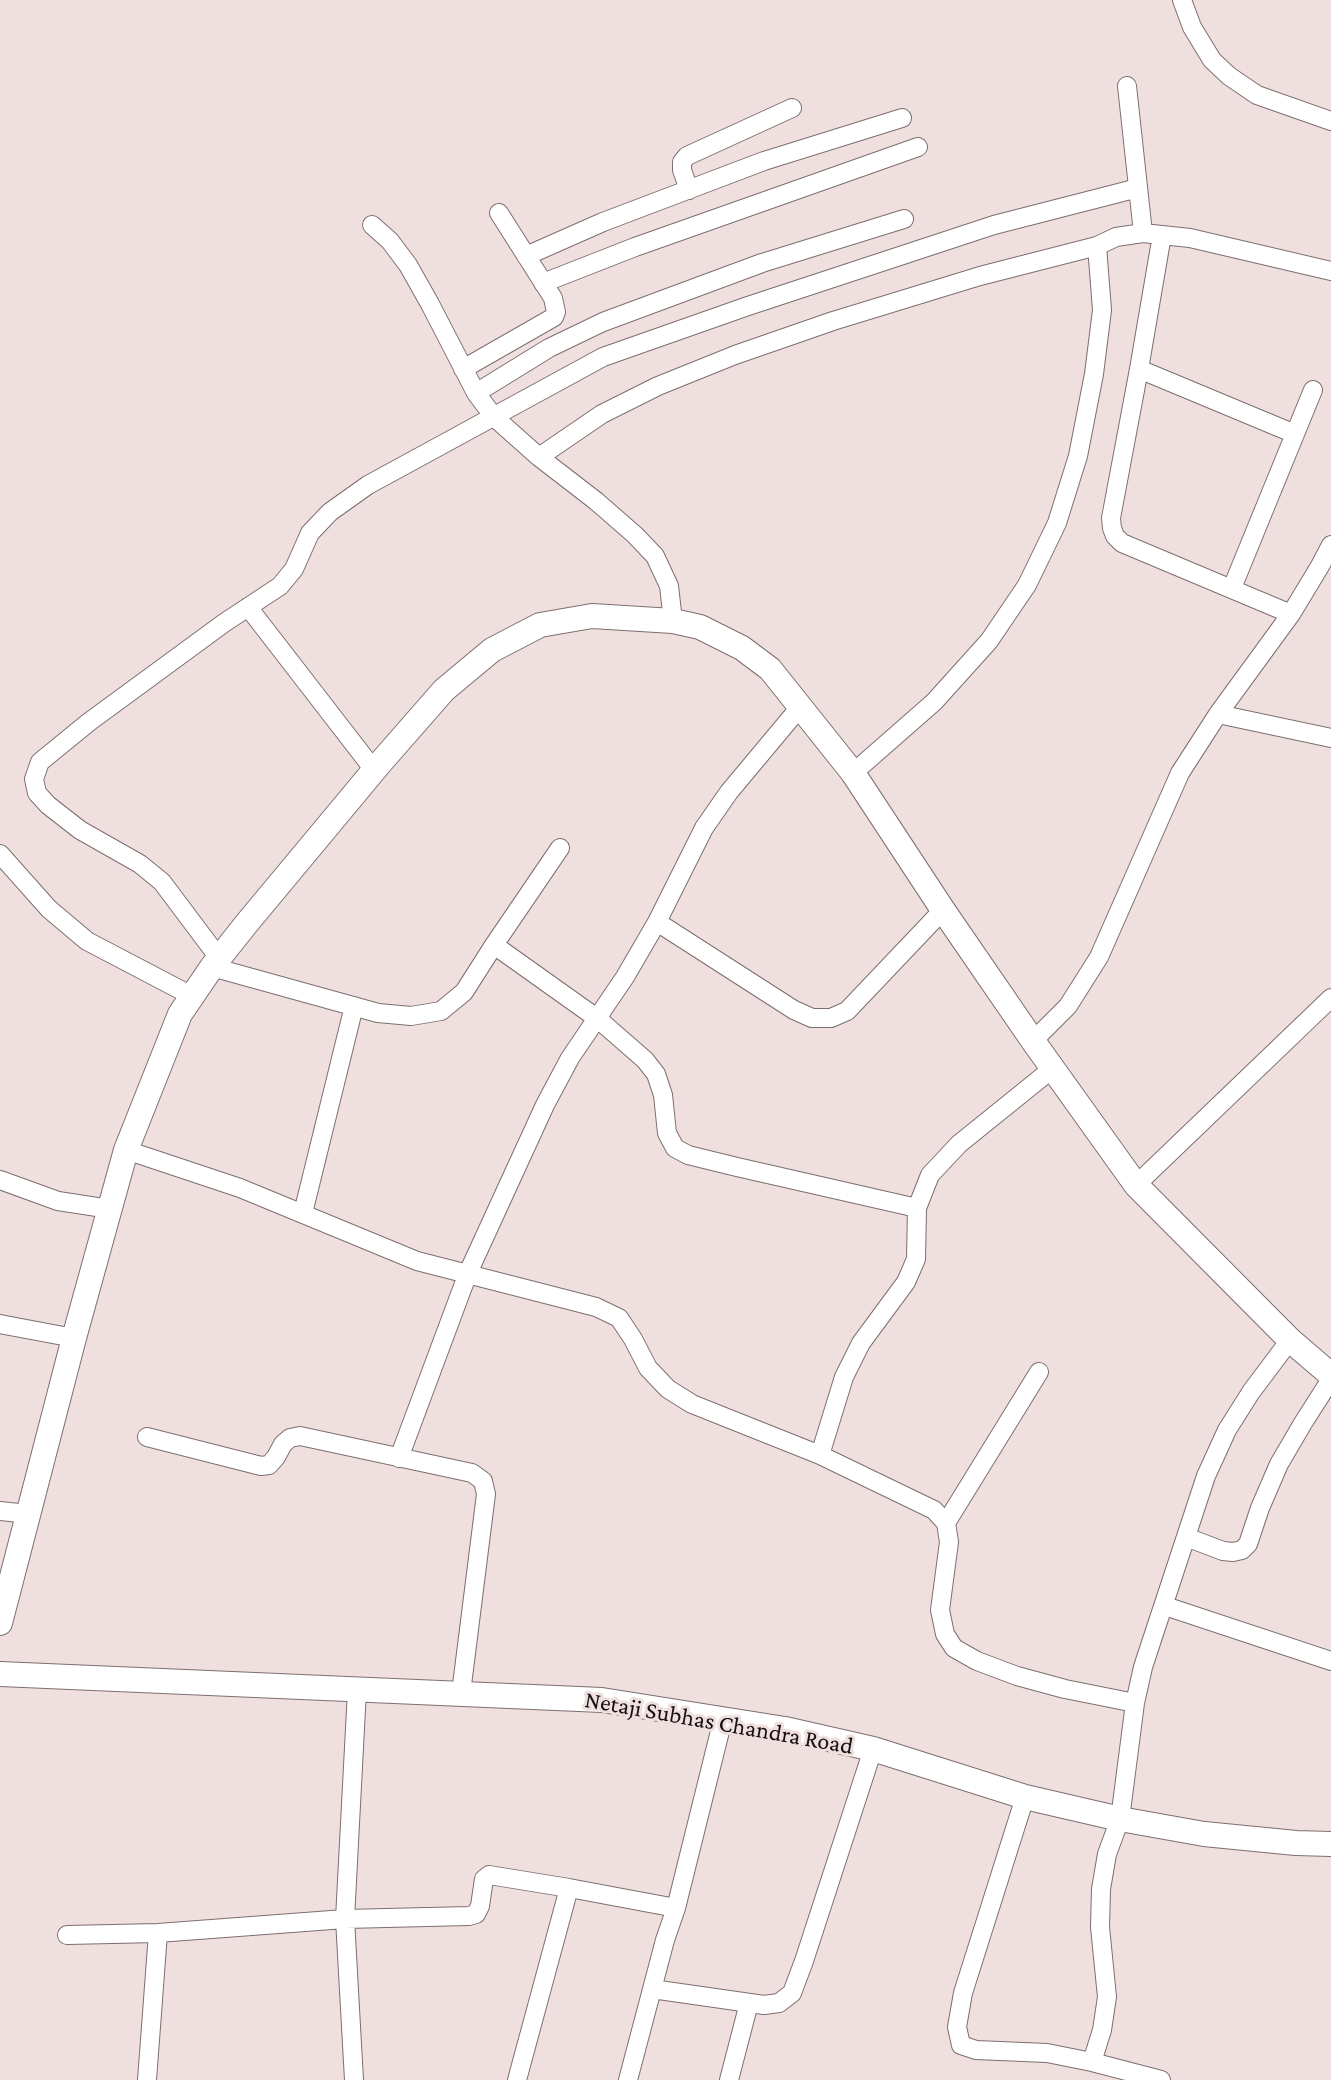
<!DOCTYPE html>
<html>
<head>
<meta charset="utf-8">
<style>
	body { margin:0 }
	canvas { display:block; background:#f0dfdf }
</style>
</head>
<body>
<canvas width="1331" height="2080"></canvas>
<script>
const ctx = document.querySelector('canvas').getContext('2d');
ctx.lineJoin = 'round';
function poly(rows) {
  const path = new Path2D();
  for (const r of rows) {
    path.moveTo(r[0], r[1]);
    for (let i = 2; i < r.length; i += 2) path.lineTo(r[i], r[i + 1]);
  }
  return path;
}
function trace(path, color, width, dash) {
  ctx.strokeStyle = color;
  ctx.lineWidth = width;
  ctx.lineCap = dash ? 'butt' : 'round';
  ctx.setLineDash(dash || []);
  ctx.stroke(path);
}
function label(font, color, halo, rows, align = 'center') {
  ctx.font = font + ' "Crimson Pro",serif';
  ctx.lineWidth = 6;
  ctx.setLineDash([]);
  ctx.textBaseline = 'middle';
  ctx.strokeStyle = halo;
  ctx.fillStyle = color;
  for (const [text, x, y, turn = 0] of rows) {
    ctx.save();
    ctx.translate(x, y);
    ctx.rotate((+turn || 0) * Math.PI / 180);
    ctx.textAlign = isNaN(turn) ? turn : align;
    if (halo) ctx.strokeText(text, 0, 0);
    ctx.fillText(text, 0, 0);
    ctx.restore();
  }
}
const street = poly([
	[1182,0,1192,27,1212,60,1229,76,1257,95,1331,121],
	[1127,86,1143,233],
	[689,190,682,170,682,162,687,156,792,108],
	[372,225,390,241,408,265,430,304,476,393,494,417,539,457,596,501,635,535,655,556,669,586,673,621],
	[1162,235,1139,369,1111,518,1112,528,1115,536,1122,543,1291,614],
	[526,256,603,222,764,161,902,118],
	[543,283,635,247,918,147],
	[463,369,554,317,556,312,553,298,499,213],
	[1139,369,1295,434],
	[476,393,549,348,603,322,762,263,904,219],
	[539,457,602,414,658,386,735,355,833,321,980,276,1097,246,1116,237,1143,233,1190,238,1331,271],
	[1232,588,1313,390],
	[248,607,374,770],
	[1218,714,1331,738],
	[853,773,934,702,989,641,1027,585,1057,523,1078,456,1094,374,1102,310,1097,246],
	[0,854,49,909,87,941,192,996],
	[657,922,794,1010,812,1018,831,1018,847,1011,943,910],
	[494,945,598,1019,645,1060,656,1074,663,1095,667,1133,675,1148,688,1155,737,1167,917,1208],
	[219,958,162,882,140,864,80,830,48,805,37,793,34,779,40,762,89,722,224,623,280,586,294,569,310,533,330,512,368,485,603,357,748,306,994,225,1138,188],
	[212,967,378,1013,411,1016,441,1011,464,992,494,945,560,848],
	[1033,1041,1068,1006,1099,957,1180,773,1218,714,1291,614,1320,566,1331,545],
	[126,1150,240,1188,417,1261,596,1307,619,1318,633,1339,648,1368,668,1389,692,1404,820,1455,934,1510,946,1523,949,1542,940,1610,945,1634,954,1648,977,1661,1017,1676,1065,1689,1135,1703,1120,1819,1107,1854,1101,1889,1100,1927,1107,1997,1102,2030,1092,2062],
	[0,1180,58,1201,110,1209],
	[1136,1185,1331,998],
	[303,1213,354,1006],
	[0,1324,74,1338],
	[147,1437,261,1466,269,1465,276,1457,283,1444,290,1438,300,1436,472,1473,483,1481,486,1494,461,1693],
	[820,1455,844,1377,861,1343,906,1282,916,1259,917,1208,930,1175,959,1144,1052,1069],
	[399,1458,468,1273,545,1105,570,1058,625,977,657,922,704,828,729,792,800,707],
	[0,1511,28,1514],
	[946,1523,1039,1372],
	[1186,1537,1223,1551,1233,1552,1242,1550,1248,1544,1260,1508,1279,1464,1303,1423,1331,1379],
	[1165,1606,1331,1661],
	[1135,1703,1143,1667,1206,1476,1227,1430,1251,1392,1290,1340],
	[1025,1797,963,1993,957,2027,961,2045,976,2050,1047,2053,1092,2062,1161,2080],
	[67,1935,158,1933,345,1919,469,1916,476,1914,480,1906,484,1879,489,1875,569,1888],
	[652,1989,764,2005,779,2003,792,1993,804,1961,873,1749],
	[147,2080,158,1933],
	[354,2080,345,1919,357,1690],
	[517,2080,569,1888,676,1908,723,1719],
	[628,2080,665,1940,676,1908],
	[729,2080,749,2003]
]);
const secondary = poly([
	[0,1623,74,1338,126,1150,180,1014,212,967,247,923,381,762,444,690,492,650,540,625,592,616,673,621,700,627,742,648,770,669,853,773,943,910,1033,1041,1136,1185,1290,1340,1331,1375],
	[0,1674,602,1700,785,1729,873,1749,1025,1797,1120,1819,1204,1834,1296,1843,1331,1844]
]);
trace(street, '#7d6f6e', 20);
trace(secondary, '#7d6f6e', 26);
trace(street, '#fff', 18);
trace(secondary, '#fff', 24);
label('24px', '#161010', '#f0dfdf', [
	["Netaji Subhas Chandra Road",719,1723,10]
]);
</script>
</body>
</html>
